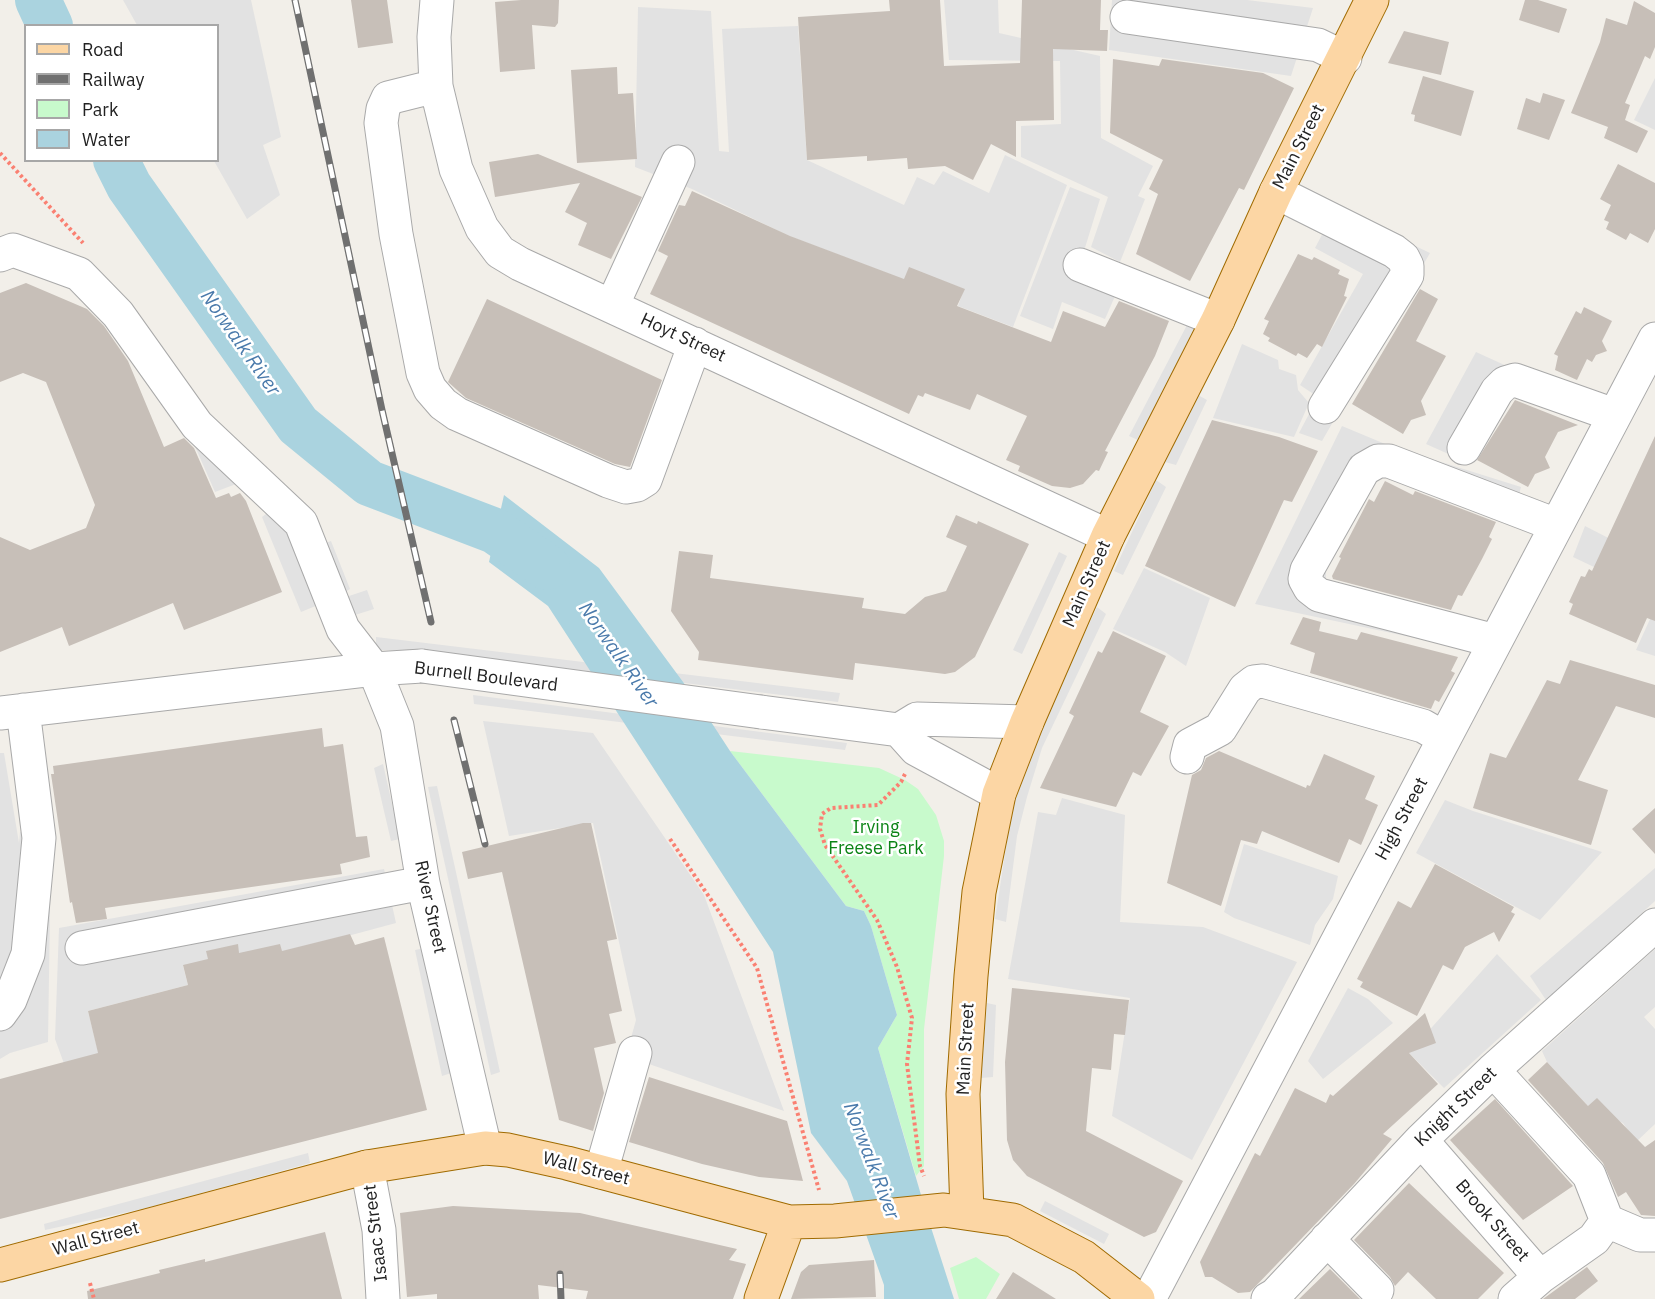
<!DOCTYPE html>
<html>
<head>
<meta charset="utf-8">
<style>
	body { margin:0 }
	#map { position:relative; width:1655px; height:1299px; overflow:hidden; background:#f2efe9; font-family:"IBM Plex Sans",sans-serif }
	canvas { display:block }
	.legend { position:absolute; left:24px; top:24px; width:195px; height:138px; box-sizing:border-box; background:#fff; border:2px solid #a7a7a7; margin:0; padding:8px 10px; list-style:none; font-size:18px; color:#222 }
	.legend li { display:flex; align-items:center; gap:12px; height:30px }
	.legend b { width:30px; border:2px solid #a7a7a7 }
</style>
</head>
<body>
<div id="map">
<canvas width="1655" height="1299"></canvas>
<ul class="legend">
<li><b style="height:8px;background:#fcd6a4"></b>Road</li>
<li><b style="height:8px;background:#707070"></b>Railway</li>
<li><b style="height:16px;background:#c8facc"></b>Park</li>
<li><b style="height:16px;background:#aad3df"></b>Water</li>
</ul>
</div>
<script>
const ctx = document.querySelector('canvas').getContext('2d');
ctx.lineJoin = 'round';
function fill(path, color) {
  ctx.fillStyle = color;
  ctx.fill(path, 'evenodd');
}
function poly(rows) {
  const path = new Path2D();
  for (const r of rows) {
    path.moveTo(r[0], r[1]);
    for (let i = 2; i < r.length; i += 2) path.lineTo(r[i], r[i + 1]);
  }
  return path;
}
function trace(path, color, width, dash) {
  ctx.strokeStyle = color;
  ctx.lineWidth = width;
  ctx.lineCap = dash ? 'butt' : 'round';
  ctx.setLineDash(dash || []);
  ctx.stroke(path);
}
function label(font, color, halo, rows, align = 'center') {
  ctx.font = font + ' "IBM Plex Sans",sans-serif';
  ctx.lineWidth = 5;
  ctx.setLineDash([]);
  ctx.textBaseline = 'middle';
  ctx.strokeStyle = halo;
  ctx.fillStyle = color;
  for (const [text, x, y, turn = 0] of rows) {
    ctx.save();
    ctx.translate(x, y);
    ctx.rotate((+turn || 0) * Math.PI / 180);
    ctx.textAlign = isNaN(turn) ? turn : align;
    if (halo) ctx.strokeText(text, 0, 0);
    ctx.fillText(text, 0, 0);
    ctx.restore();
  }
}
fill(poly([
	[730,751,879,768,905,780,918,789,936,815,944,841,944,856,924,1029,924,1166,916,1176,878,1048,897,1015,871,926,864,911,846,906],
	[976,1257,1000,1274,986,1299,959,1299,950,1268]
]), '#c8facc');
fill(poly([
	[123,0,251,0,281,137,263,145,280,195,247,219,214,161,218,160,218,26,137,25],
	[944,0,998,0,999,33,1100,56,1101,138,1153,166,1138,196,1145,199,1120,262,1091,247,1108,197,1021,157,1021,126,1061,124,1060,61,949,60],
	[1112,0,1247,0,1313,8,1291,76,1109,50],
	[638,7,711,11,719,151,729,152,722,29,798,26,807,160,904,205,917,177,934,185,943,171,989,193,1005,155,1067,185,1013,327,958,306,964,289,909,268,905,280,789,236,692,189,635,167],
	[1655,78,1655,130,1634,120],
	[1070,187,1100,199,1084,251,1119,287,1105,319,1062,302,1053,329,1020,316],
	[1336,208,1430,253,1322,441,1299,433,1318,397,1300,385,1363,274,1315,248],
	[1187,325,1195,329,1138,440,1129,436],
	[1242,344,1278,360,1279,369,1296,375,1298,390,1309,403,1294,437,1213,418],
	[1476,352,1522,373,1471,464,1426,444],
	[1198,395,1207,400,1176,465,1165,462],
	[1342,426,1390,446,1521,487,1514,514,1383,476,1374,480,1326,568,1326,581,1448,645,1255,604],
	[190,435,323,544,331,541,350,589,345,592,346,597,367,590,374,609,355,615,318,605,301,612,262,517,270,511,236,484,215,492],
	[1156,480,1166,487,1123,575,1114,571],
	[1585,526,1655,562,1655,596,1573,557],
	[1059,552,1067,556,1022,654,1013,650],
	[1144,568,1210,598,1186,666,1165,652,1113,629],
	[1097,607,1106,614,1042,748,1027,797,1017,836,1006,922,995,919,1014,796,1033,744],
	[1655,608,1655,656,1636,650],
	[376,637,840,693,838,702,555,667,554,671,418,651,376,650],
	[473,695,847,743,845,750,474,704],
	[483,721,593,733,704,895,784,1111,626,1056,636,1020,593,823,509,836],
	[0,753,4,753,19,843,20,832,48,827,51,844,48,1042,10,1053,0,1059],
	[383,764,400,839,391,841,374,768],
	[437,786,500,1072,491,1075,428,787],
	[1062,798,1125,815,1120,922,1203,927,1297,962,1192,1160,1112,1116,1130,998,1008,979,1038,812,1056,815],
	[1445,800,1473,811,1602,852,1540,920,1416,853],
	[1244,844,1338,876,1333,899,1315,925,1310,945,1234,918,1224,912],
	[1655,868,1655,901,1546,1000,1530,976],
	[384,869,396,923,281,954,279,947,183,966,188,985,88,1011,102,1068,66,1069,55,1039,59,928],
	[425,948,451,1073,442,1076,415,950],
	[1655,949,1655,1007,1644,1017,1655,1029,1655,1124,1636,1142,1623,1123,1588,1106,1547,1062,1542,1051],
	[1497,954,1541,1000,1444,1088,1409,1053],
	[1348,988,1368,999,1393,1023,1323,1079,1308,1061],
	[987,1003,996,1005,993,1077,981,1078],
	[308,1153,310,1163,151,1207,45,1230,44,1224],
	[1045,1201,1109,1234,1104,1244,1040,1211]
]), '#e2e2e2');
fill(poly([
	[504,495,599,568,700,705,730,751,846,906,864,911,871,926,897,1015,878,1048,926,1212,954,1299,884,1299,884,1285,847,1181,811,1133,773,952,548,606,489,562]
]), '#aad3df');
trace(poly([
	[38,0,50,26],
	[116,160,129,186,298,425,369,483,495,531,547,567]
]), '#aad3df', 46);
fill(poly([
	[351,0,387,0,393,43,358,48],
	[521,0,559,0,558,23,555,27,532,25,535,69,500,72,495,2],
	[889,0,940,0,944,66,1020,63,1022,0,1101,0,1100,30,1108,30,1107,51,1053,49,1054,120,1016,121,1016,157,991,144,973,180,945,166,908,169,907,158,867,161,867,156,807,160,798,17,890,11],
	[1525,0,1538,0,1567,9,1559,33,1519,20],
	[1634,1,1655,13,1655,47,1650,59,1645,56,1625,103,1630,105,1625,120,1648,131,1637,153,1604,138,1608,127,1571,113,1600,42,1606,18,1627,25],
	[1404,31,1449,42,1441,75,1388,63],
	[1113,59,1159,66,1162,59,1263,73,1294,88,1244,190,1239,188,1190,281,1136,254,1158,194,1149,189,1163,160,1110,133],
	[617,67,618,94,633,93,637,159,577,163,571,70],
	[1423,76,1474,91,1461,136,1414,121,1415,115,1411,114],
	[1543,93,1565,100,1549,140,1517,129,1526,98,1540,103],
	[538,154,642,197,611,259,578,245,587,223,565,212,580,183,495,197,489,162],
	[1618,164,1655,183,1655,229,1648,243,1630,233,1626,240,1606,229,1609,222,1604,220,1611,205,1600,199],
	[692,191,790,236,904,279,909,267,965,289,957,306,1051,342,1063,311,1105,327,1119,301,1169,321,1155,356,1105,451,1108,452,1099,471,1096,470,1083,484,1070,488,1052,486,1018,471,1020,466,1006,460,1027,416,977,394,970,410,925,393,923,397,918,395,909,414,650,294,668,256,658,251,679,205,685,206],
	[1298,254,1312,260,1314,257,1340,270,1338,274,1349,279,1344,296,1347,297,1322,347,1317,344,1307,358,1298,353,1296,356,1268,341,1270,338,1263,334,1269,321,1264,319],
	[26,283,87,309,104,326,128,361,164,447,184,438,194,448,216,498,229,493,231,497,240,493,246,501,282,592,184,630,173,603,69,646,62,627,0,652,0,537,30,550,86,528,95,505,46,382,23,373,0,382,0,293],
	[1420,289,1438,299,1416,341,1446,356,1421,401,1426,415,1411,420,1403,434,1352,404],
	[487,299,662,380,630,467,615,464,466,398,448,382],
	[1584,307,1612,321,1602,341,1607,351,1596,355,1592,362,1587,359,1577,380,1555,370,1558,356,1554,354,1576,311,1581,314],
	[1515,400,1578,425,1558,432,1545,457,1550,468,1535,474,1528,487,1477,460],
	[1212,420,1279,437,1318,451,1292,502,1284,500,1235,607,1145,566],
	[1655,436,1655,621,1647,618,1636,643,1569,614,1573,604,1569,602,1581,576,1585,577,1589,569,1592,571],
	[1385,481,1413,495,1415,491,1496,522,1489,537,1492,539,1482,559,1462,596,1458,595,1451,610,1333,579,1332,576,1341,558,1339,557,1369,499,1374,502],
	[956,515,977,524,978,521,1029,544,975,657,955,672,945,674,855,663,853,680,698,660,699,652,671,611,679,551,713,555,710,578,864,598,862,608,905,614,925,597,946,591,967,546,946,537],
	[1303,617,1321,622,1319,631,1357,640,1361,632,1458,657,1451,671,1455,673,1439,702,1435,700,1431,709,1310,673,1315,653,1290,644],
	[1113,631,1166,656,1140,712,1169,726,1141,776,1133,772,1116,807,1040,788,1074,716,1069,713,1098,651,1102,653],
	[1570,660,1655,685,1655,718,1616,706,1578,780,1608,790,1591,845,1473,808,1490,753,1506,758,1547,680,1560,684],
	[322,728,324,747,343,744,356,837,367,836,370,857,340,864,342,874,105,908,107,919,76,923,72,902,70,903,51,774,54,774,53,766],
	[1219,751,1306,788,1307,785,1310,786,1324,754,1375,776,1365,799,1378,805,1361,845,1349,839,1339,863,1262,831,1257,844,1241,840,1221,906,1167,883,1192,775,1201,770,1206,758],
	[1655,808,1655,854,1632,829],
	[583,823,591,823,617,939,607,941,622,1011,609,1014,616,1043,594,1048,604,1093,593,1131,559,1120,502,872,468,879,462,852],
	[1435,864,1514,907,1511,912,1515,914,1499,942,1494,932,1465,947,1453,970,1443,965,1417,1016,1360,987,1363,982,1357,979,1398,901,1411,908],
	[350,934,355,945,384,937,427,1110,0,1219,0,1079,98,1053,88,1011,188,985,183,965,208,959,206,951,238,944,239,953,280,944,282,951],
	[1012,988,1129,1000,1125,1035,1114,1034,1111,1070,1092,1068,1086,1131,1183,1181,1156,1232,1144,1237,1027,1176,1013,1160,1007,1140,1005,1062],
	[1425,1013,1436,1043,1409,1053,1438,1084,1383,1134,1392,1139,1354,1184,1250,1292,1238,1293,1212,1277,1205,1277,1200,1262,1255,1153,1260,1156,1295,1088,1326,1103,1330,1094,1333,1096],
	[1547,1062,1588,1106,1597,1098,1645,1147,1655,1140,1655,1216,1641,1215,1626,1192,1618,1197,1603,1163,1528,1080],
	[649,1077,787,1121,803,1181,759,1177,702,1164,629,1142],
	[1495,1099,1573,1186,1523,1220,1450,1140],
	[1409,1183,1504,1273,1478,1299,1436,1299,1408,1272,1395,1286,1390,1277,1354,1240],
	[453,1206,580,1213,737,1249,729,1260,746,1264,733,1299,586,1299,588,1291,538,1285,539,1299,437,1299,437,1294,407,1297,400,1213],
	[325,1232,342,1299,88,1299,87,1291,160,1273,159,1270,205,1259,205,1262],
	[874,1260,876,1297,791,1299,801,1272,809,1265],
	[1587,1267,1598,1281,1575,1299,1543,1299],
	[1330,1269,1360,1299,1299,1299],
	[1013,1272,1056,1299,996,1299]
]), '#c7bfb8');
const minor = poly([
	[437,0,434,37,436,86,456,169,482,228,500,252,520,264,1108,536],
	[1127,17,1318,45,1345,58],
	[436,86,388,98,383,109,381,123,396,234,423,373,430,389,443,404,457,414,608,481,626,487,637,485,645,480,695,344],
	[1276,192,1394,251,1403,258,1407,266,1407,275,1325,407],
	[0,255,13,250,79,274,118,314,197,425,301,523,343,629,374,669,397,726,423,883,485,1148],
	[1080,265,1218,320],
	[612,306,678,162],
	[1464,448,1497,391,1505,383,1515,380,1614,415],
	[1495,641,1319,595,1310,588,1305,579,1307,570,1364,469,1378,461,1389,461,1556,525],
	[761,712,899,730,917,719,1027,722],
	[0,713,374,669,422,666],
	[899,730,916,749,999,794],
	[1187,757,1190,745,1220,729,1245,689,1254,682,1263,681,1423,726,1444,738],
	[82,948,423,883],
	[0,1014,10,1000,28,954,39,838,23,710],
	[1493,1070,1589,1175,1607,1221,1594,1239,1540,1277,1515,1299],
	[1421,1140,1540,1277],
	[367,1167,379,1230,383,1299],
	[601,1172,635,1053],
	[1607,1221,1640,1235,1655,1235],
	[1327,1239,1377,1290],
	[1149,1299,1655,339],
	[1268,1299,1275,1295,1421,1140,1493,1070,1655,925]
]);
const major = poly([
	[967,1213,963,1094,971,976,979,892,999,794,1027,722,1108,536,1218,320,1276,192,1372,0],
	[0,1265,367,1167,485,1148,508,1150,567,1163,789,1222,835,1221,944,1210,1013,1220,1084,1257,1138,1299],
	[761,1299,789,1222]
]);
trace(minor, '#a9a9a9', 35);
trace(major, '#a06b00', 35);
trace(poly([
	[0,153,83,243],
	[905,774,901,782,878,805,831,808,822,814,820,829,825,845,877,920,897,967,912,1018,907,1064,920,1166,924,1176],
	[670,839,757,968,819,1190],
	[90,1283,94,1299]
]), '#fa8072', 4, [3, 3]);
trace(minor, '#fff', 33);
trace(major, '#fcd6a4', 33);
const rail = poly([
	[295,0,382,410,431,622],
	[454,720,485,844],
	[560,1274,561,1299]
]);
trace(rail, '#707070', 7);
trace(rail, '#fff', 4.5, [14]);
const minorBridge = poly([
	[422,666,761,712]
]);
trace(minorBridge, '#a9a9a9', 35, []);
trace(minorBridge, '#fff', 33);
label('18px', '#222', '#fff', [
	["Main Street",1299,147,-63],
	["Hoyt Street",683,338,25],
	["Main Street",1087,584,-66],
	["Burnell Boulevard",486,677,7],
	["High Street",1402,819,-62],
	["River Street",430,907,78],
	["Main Street",966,1049,-87],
	["Knight Street",1456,1107,-44],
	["Wall Street",586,1169,14],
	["Brook Street",1492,1221,49],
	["Isaac Street",376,1233,-97],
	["Wall Street",96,1239,-15]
]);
label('18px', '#0c8416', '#fff', [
	["Irving",876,828],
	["Freese Park",876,849]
]);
label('italic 20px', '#4a7aab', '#fff', [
	["Norwalk River",240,343,55],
	["Norwalk River",618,655,55],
	["Norwalk River",871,1161,69]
]);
</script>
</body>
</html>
